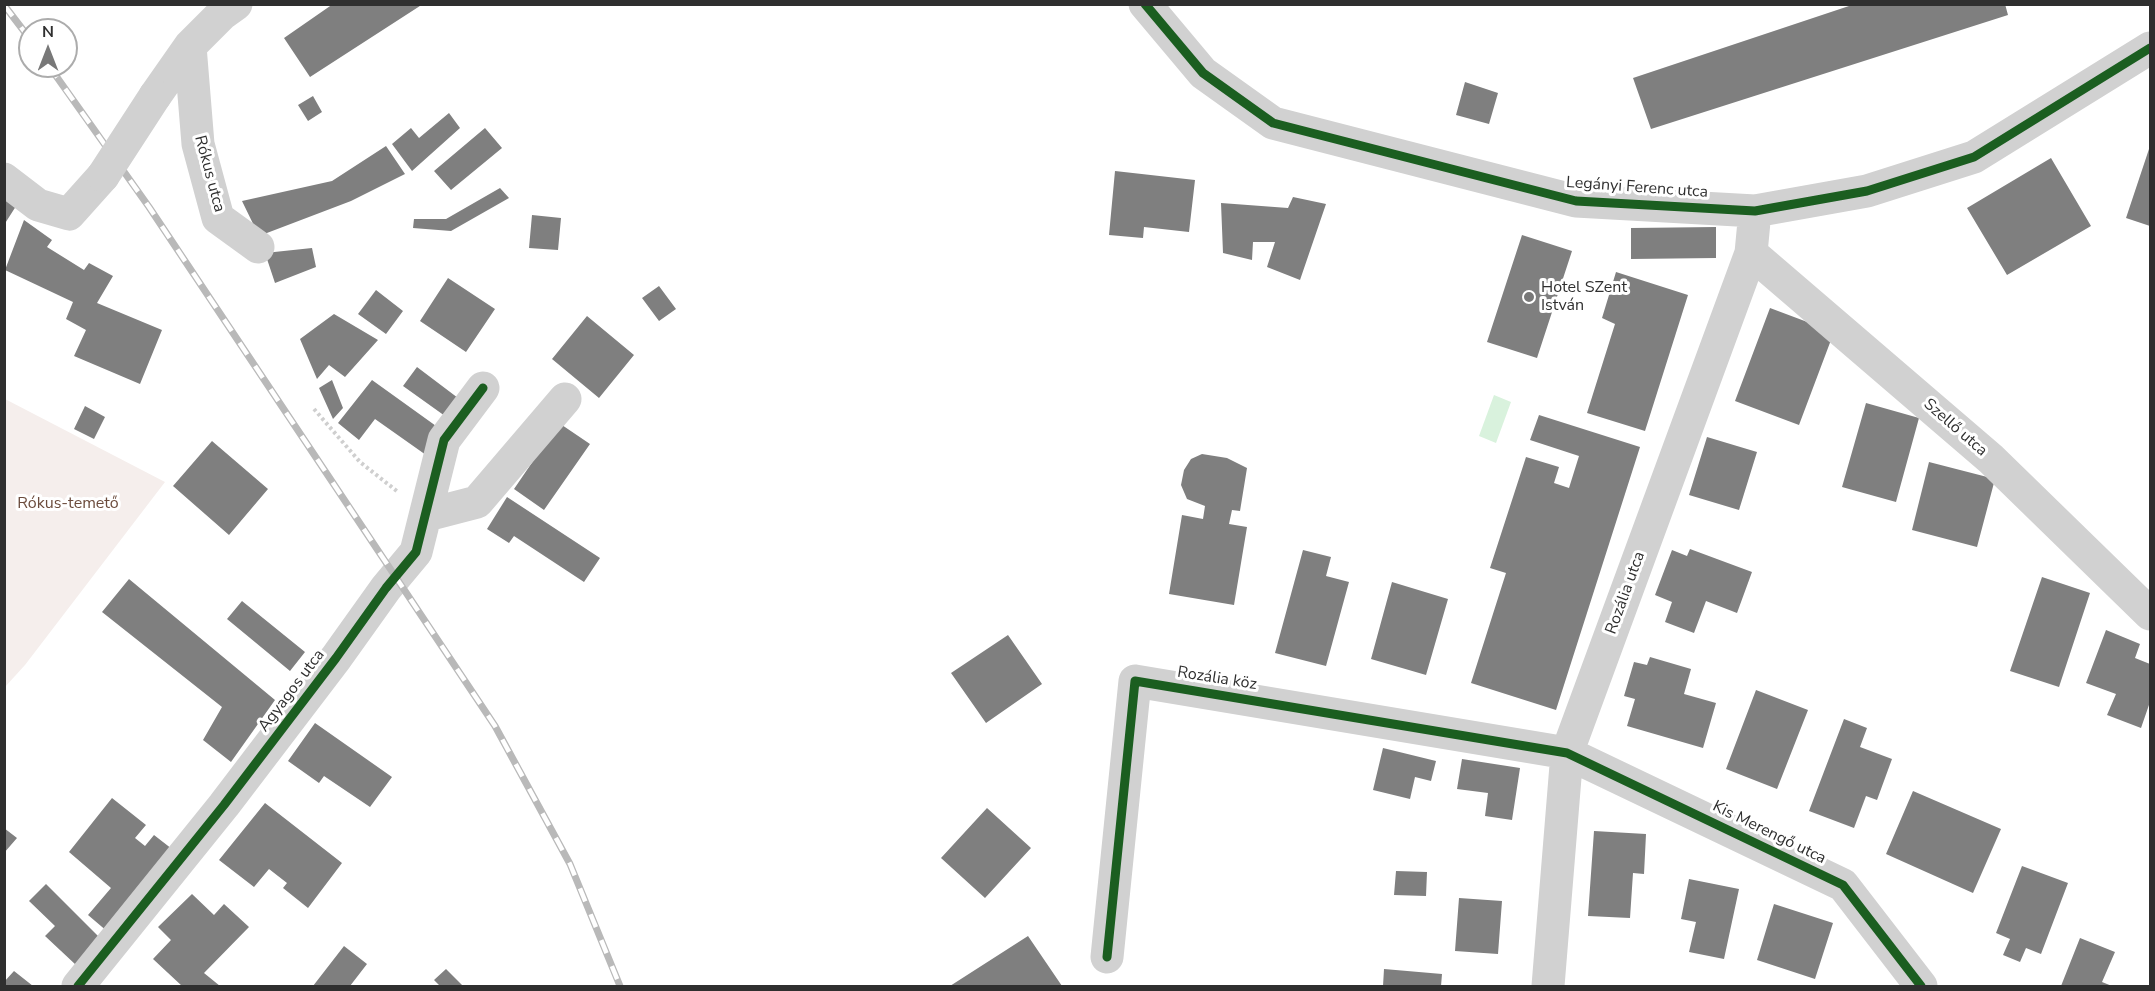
<!DOCTYPE html>
<html>
<head>
<meta charset="utf-8">
<style>
	body { margin:0 }
	#map { position:relative; width:2155px; height:991px; overflow:hidden; background:#fff; font-family:"Nunito Sans",sans-serif }
	canvas { display:block }
	.frame { position:absolute; inset:0; border:6px solid #2f2f2f; pointer-events:none }
	.north { position:absolute; left:18px; top:18px; width:60px; height:60px; box-sizing:border-box; background:#fff; border:2px solid #acacac; border-radius:50%; rotate:0deg; font-size:16px; font-weight:700; line-height:24px; text-align:center; color:#2f2f2f }
	.north::after { content:''; display:block; margin:auto; width:21px; height:27px; background:#787878; clip-path:polygon(50% 0,100% 100%,50% 72%,0 100%) }
</style>
</head>
<body>
<div id="map">
<canvas width="2155" height="991"></canvas>
<div class="frame"></div>
<div class="north">N</div>
</div>
<script>
const ctx = document.querySelector('canvas').getContext('2d');
ctx.lineJoin = 'round';
function fill(path, color) {
  ctx.fillStyle = color;
  ctx.fill(path, 'evenodd');
}
function poly(rows) {
  const path = new Path2D();
  for (const r of rows) {
    path.moveTo(r[0], r[1]);
    for (let i = 2; i < r.length; i += 2) path.lineTo(r[i], r[i + 1]);
  }
  return path;
}
function trace(path, color, width, dash) {
  ctx.strokeStyle = color;
  ctx.lineWidth = width;
  ctx.lineCap = dash ? 'butt' : 'round';
  ctx.setLineDash(dash || []);
  ctx.stroke(path);
}
function label(font, color, halo, rows, align = 'center') {
  ctx.font = font + ' "Nunito Sans",sans-serif';
  ctx.lineWidth = 6;
  ctx.setLineDash([]);
  ctx.textBaseline = 'middle';
  ctx.strokeStyle = halo;
  ctx.fillStyle = color;
  for (const [text, x, y, turn = 0] of rows) {
    ctx.save();
    ctx.translate(x, y);
    ctx.rotate((+turn || 0) * Math.PI / 180);
    ctx.textAlign = isNaN(turn) ? turn : align;
    if (halo) ctx.strokeText(text, 0, 0);
    ctx.fillText(text, 0, 0);
    ctx.restore();
  }
}
fill(poly([
	[5,399,165,482,25,665,5,687]
]), '#f5eeec');
fill(poly([
	[1494,395,1511,402,1496,443,1479,436]
]), '#d9f2dd');
fill(poly([
	[333,4,423,4,310,77,284,38],
	[1855,4,2005,4,2008,15,1651,129,1633,78],
	[1465,82,1498,93,1489,124,1456,115],
	[313,96,322,112,308,121,298,105],
	[449,113,460,128,412,171,392,144,411,128,419,138],
	[485,128,502,148,451,190,434,171],
	[386,146,405,174,351,201,259,236,242,201,332,181],
	[2150,146,2150,226,2126,218],
	[2051,158,2091,226,2007,275,1967,208],
	[1115,171,1195,180,1189,232,1144,227,1143,238,1109,235],
	[500,188,509,198,451,231,413,228,414,219,446,219],
	[4,193,18,203,4,225],
	[1293,197,1326,204,1300,280,1267,267,1275,242,1253,242,1252,260,1223,253,1221,203,1288,208],
	[532,215,561,218,558,250,529,248],
	[24,220,52,240,47,247,84,270,89,263,113,276,97,303,162,330,140,384,74,356,86,330,66,319,73,302,5,270],
	[1716,227,1716,258,1631,259,1631,228],
	[1522,235,1572,251,1537,358,1487,342],
	[312,248,316,267,275,283,265,253],
	[1616,272,1688,295,1645,431,1587,413,1615,324,1602,318],
	[448,278,495,309,466,352,420,321],
	[659,286,676,309,659,321,642,298],
	[376,290,403,311,386,334,358,314],
	[1770,308,1834,332,1799,425,1735,401],
	[334,314,378,340,345,377,329,365,317,379,300,339],
	[587,316,634,355,599,398,552,359],
	[417,367,458,398,445,416,403,386],
	[332,380,343,408,333,419,319,388],
	[372,380,443,431,426,455,375,419,359,440,338,423],
	[1866,403,1919,418,1896,502,1842,487],
	[85,406,105,417,94,439,74,429],
	[1539,415,1640,447,1556,710,1471,683,1506,573,1490,568,1526,457,1559,467,1554,483,1569,488,1579,456,1530,440],
	[559,423,590,444,544,510,514,489],
	[1707,437,1757,452,1739,510,1689,495],
	[212,441,268,489,229,535,173,486],
	[1202,454,1227,458,1247,468,1240,511,1232,510,1229,524,1247,527,1234,605,1169,594,1182,515,1203,519,1205,506,1187,499,1181,485,1184,470,1191,459],
	[1929,462,1995,479,1977,547,1912,530],
	[507,497,600,558,584,582,514,536,509,543,487,529],
	[1690,549,1752,572,1737,613,1706,601,1694,633,1665,622,1672,602,1655,595,1672,550,1687,556],
	[1303,550,1331,557,1326,576,1349,582,1326,666,1275,653],
	[2042,577,2090,593,2059,687,2010,671],
	[129,579,275,700,231,762,203,740,222,707,102,612],
	[1392,582,1448,599,1426,675,1371,659],
	[242,601,305,652,290,671,227,619],
	[2106,630,2140,644,2135,658,2150,664,2150,702,2141,728,2107,715,2116,694,2086,683],
	[1008,635,1042,684,986,723,951,673],
	[1650,657,1691,669,1684,694,1716,703,1703,748,1627,726,1635,699,1624,696,1634,662,1647,665],
	[1756,690,1808,710,1777,789,1726,769],
	[1844,719,1867,728,1860,747,1892,759,1877,800,1866,796,1854,828,1809,811],
	[315,723,392,777,370,807,324,776,319,783,288,761],
	[1383,748,1436,761,1431,781,1415,777,1410,799,1373,790],
	[1462,759,1520,768,1512,820,1485,816,1488,793,1457,789],
	[1913,791,2001,829,1973,893,1886,854],
	[112,798,146,825,135,838,145,846,154,835,172,849,108,932,88,915,111,888,69,852],
	[265,803,342,863,308,908,283,888,287,883,269,869,254,887,219,860],
	[987,808,1031,848,985,898,941,858],
	[4,828,17,838,4,853],
	[1594,831,1646,834,1644,874,1633,873,1630,918,1588,916],
	[2022,866,2068,883,2041,954,2026,948,2020,962,2003,955,2010,939,1996,933],
	[1396,871,1427,872,1426,896,1394,895],
	[1689,879,1739,889,1724,959,1689,952,1696,922,1681,919],
	[46,884,101,939,76,965,45,936,55,926,29,901],
	[192,894,214,915,224,904,249,927,204,973,220,986,182,986,153,959,171,940,158,927],
	[1459,898,1502,901,1498,954,1455,951],
	[1774,904,1833,923,1815,979,1757,960],
	[1028,936,1062,986,950,986],
	[2080,938,2115,952,2102,982,2112,986,2061,986],
	[344,946,367,964,350,986,313,986],
	[446,969,463,986,440,986,434,980],
	[1384,969,1442,974,1441,986,1383,986],
	[14,971,33,986,4,986,4,982]
]), '#7f7f7f');
trace(poly([
	[314,409,360,462,398,492]
]), '#cfcfcf', 4, [3, 3]);
trace(poly([
	[1145,4,1203,73,1273,123,1576,201,1755,211,1867,191,1974,157,2150,48],
	[190,46,198,144,218,218,258,247],
	[155,96,190,46,222,14,236,4],
	[4,179,38,205,69,214,103,176],
	[1751,253,1991,459,2150,614],
	[427,515,477,502,565,399],
	[1107,957,1135,681,1567,753,1843,885,1921,986],
	[78,986,224,805,336,658,386,588,416,552,444,440,483,388],
	[1548,986,1567,753,1751,253,1755,211]
]), '#d1d1d1', 33);
const rail = poly([
	[4,5,30,39],
	[49,66,149,207,495,726,570,864,620,986]
]);
trace(rail, '#b9b9b9', 7);
trace(rail, '#fff', 4.5, [14]);
trace(poly([
	[103,176,155,96]
]), '#d1d1d1', 33);
trace(poly([
	[1145,4,1203,73,1273,123,1576,201,1755,211,1867,191,1974,157,2150,48],
	[1107,957,1135,681,1567,753,1843,885,1921,986],
	[78,986,224,805,336,658,386,588,416,552,444,440,483,388]
]), '#1b5e20', 9);
for (const [x, y, r, color] of [
	[1529,297,6,"#787878"]
]) {
  const dot = new Path2D();
  dot.arc(x, y, r, 0, 2 * Math.PI);
  ctx.fillStyle = color;
  ctx.fill(dot);
  trace(dot, '#fff', 2);
}
label('16px', '#2f2f2f', '#fff', [
	["Rókus utca",209,174,75],
	["Legányi Ferenc utca",1637,188,4],
	["Szellő utca",1955,428,41],
	["Rozália utca",1626,593,-70],
	["Rozália köz",1217,679,9],
	["Agyagos utca",292,691,-53],
	["Kis Merengő utca",1769,833,26]
]);
label('16px', '#2f2f2f', '#fff', [
	["Hotel SZent",1541,288],
	["István",1541,306]
], 'left');
label('16px', '#6b4b3c', '#fff', [
	["Rókus-temető",68,504]
]);
</script>
</body>
</html>
